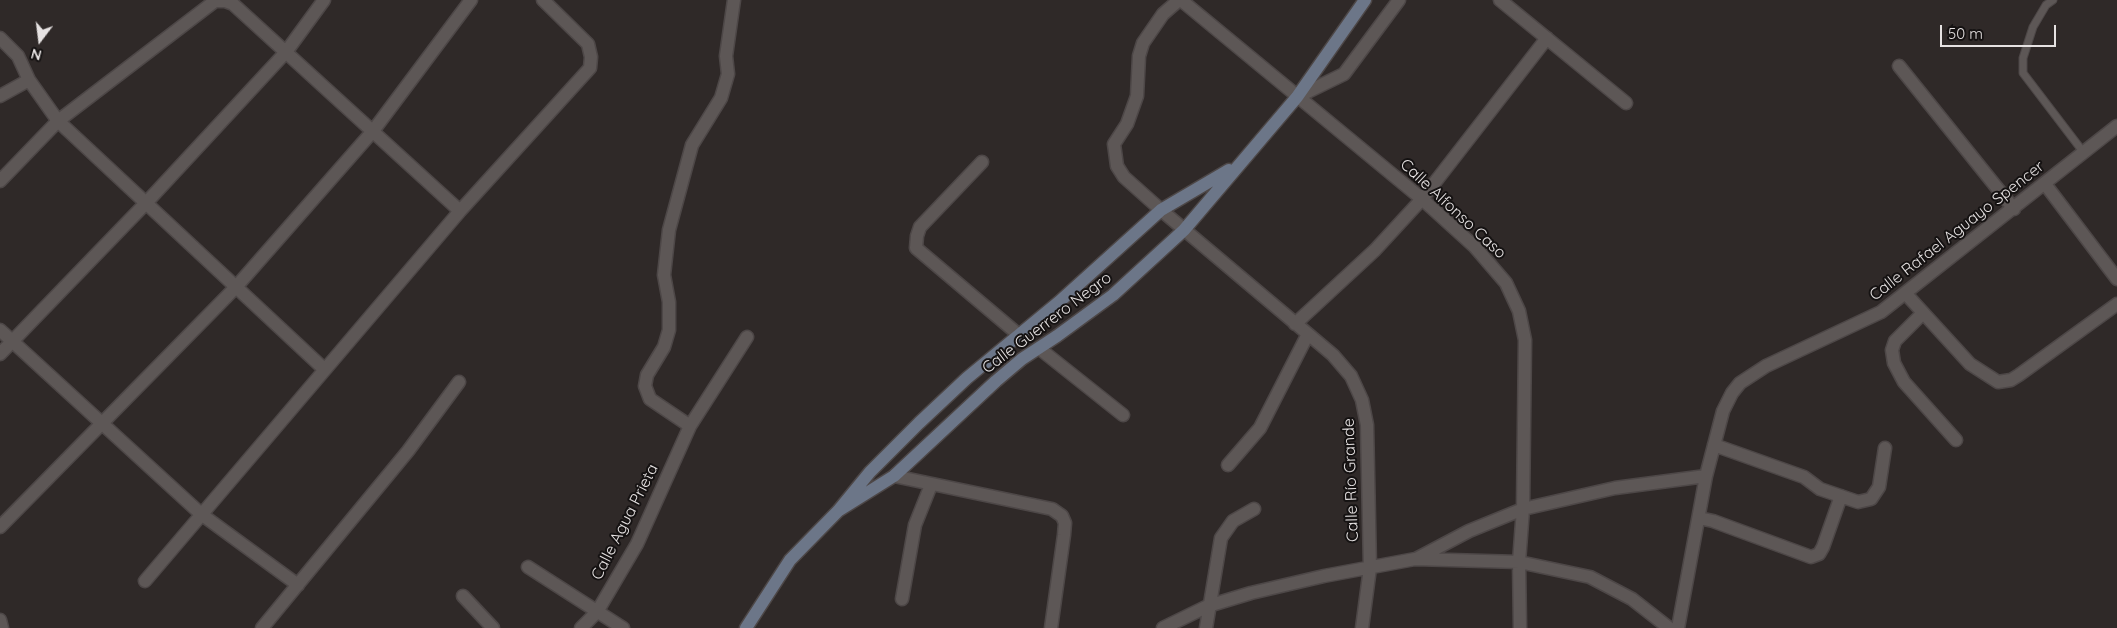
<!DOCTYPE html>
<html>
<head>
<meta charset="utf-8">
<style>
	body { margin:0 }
	#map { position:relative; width:2117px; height:628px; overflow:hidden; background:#2f2928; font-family:Quicksand,sans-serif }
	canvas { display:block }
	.north { position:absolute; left:15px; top:15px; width:50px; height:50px; -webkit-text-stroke:4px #151212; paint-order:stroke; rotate:195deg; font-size:14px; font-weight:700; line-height:20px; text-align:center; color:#e6e2e2 }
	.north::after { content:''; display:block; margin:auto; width:18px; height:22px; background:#e6e2e2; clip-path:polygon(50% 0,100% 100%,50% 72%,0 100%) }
	.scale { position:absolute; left:1940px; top:25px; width:116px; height:22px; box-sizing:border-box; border:2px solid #e6e2e2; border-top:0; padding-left:6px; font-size:15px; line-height:18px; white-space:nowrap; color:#e6e2e2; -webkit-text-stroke:4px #151212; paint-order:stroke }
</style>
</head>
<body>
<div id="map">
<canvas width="2117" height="628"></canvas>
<div class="north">N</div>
<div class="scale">50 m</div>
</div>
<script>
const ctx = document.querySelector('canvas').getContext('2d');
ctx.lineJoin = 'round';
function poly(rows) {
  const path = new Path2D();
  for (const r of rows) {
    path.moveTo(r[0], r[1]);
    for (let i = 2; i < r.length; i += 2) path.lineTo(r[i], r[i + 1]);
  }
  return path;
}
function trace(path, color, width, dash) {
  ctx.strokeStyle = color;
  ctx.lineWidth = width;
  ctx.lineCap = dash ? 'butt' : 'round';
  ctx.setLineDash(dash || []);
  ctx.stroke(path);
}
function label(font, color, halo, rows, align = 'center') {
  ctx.font = font + ' Quicksand,sans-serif';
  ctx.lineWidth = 4;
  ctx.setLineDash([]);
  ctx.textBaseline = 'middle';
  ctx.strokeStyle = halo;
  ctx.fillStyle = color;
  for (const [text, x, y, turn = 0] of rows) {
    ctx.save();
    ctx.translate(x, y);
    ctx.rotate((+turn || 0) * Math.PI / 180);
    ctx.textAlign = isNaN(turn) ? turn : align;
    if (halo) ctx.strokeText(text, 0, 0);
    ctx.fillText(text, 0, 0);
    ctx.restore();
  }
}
const lane = poly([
	[2053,0,2046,5,2033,27,2023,58,2023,73,2084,153]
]);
const street = poly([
	[1179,0,1163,14,1143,43,1139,56,1137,96,1127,124,1114,144,1117,166,1124,177,1161,210,1333,355,1351,376,1362,400,1367,425,1370,568,1362,628],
	[1181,0,1422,199,1475,247,1506,283,1519,311,1525,340,1523,509,1519,562,1520,628],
	[1500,0,1626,103],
	[0,38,18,56,29,80,58,121,324,369],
	[1899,66,2014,209],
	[0,96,29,80],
	[1297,97,1344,74,1399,0],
	[982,162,920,227,917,236,916,248,1019,335],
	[0,181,58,121,215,1,225,1,233,4,460,211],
	[2045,184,2117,279],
	[1906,294,1970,364,1998,382,2011,380,2019,375,2117,304],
	[1923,313,1895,341,1892,350,1894,363,1904,382,1956,440],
	[1295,324,1375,250,1422,199,1547,38],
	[0,330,201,514,298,585],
	[1040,349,1123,415],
	[0,354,146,203,286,52,324,0],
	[690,426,650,399,645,386,647,375,664,347,669,330,669,302,664,275,669,230,692,145,721,98,728,74,726,56,734,0],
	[1714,445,1804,477,1820,489,1858,502,1871,499,1879,487,1885,448],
	[1228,465,1260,428,1308,334],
	[894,476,1052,509,1062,516,1065,523,1064,535,1051,628],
	[1699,518,1713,521,1811,557,1819,554,1823,547,1841,496],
	[0,527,236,287,373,131,471,0],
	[1416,559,1469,531,1523,509,1615,488,1706,476],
	[528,567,623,628],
	[145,581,460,211,590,68,591,57,588,44,543,0],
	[463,596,493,628],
	[902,599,915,525,931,485],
	[0,620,2,628],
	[262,628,408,451,459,382],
	[581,628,597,612,637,544,690,426,747,337],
	[1163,628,1208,606,1251,593,1324,576,1415,559,1519,562,1590,577,1632,599,1669,628],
	[1206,628,1221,538,1233,521,1254,509],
	[1678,628,1706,476,1723,411,1732,393,1740,383,1766,366,1881,312,2117,126]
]);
const secondary = poly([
	[838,511,894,476,996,381,1022,359,1057,336,1113,295,1184,230,1297,97,1365,0],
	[746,628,790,560,838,511,870,472,919,423,967,378,1059,302,1161,210,1229,170]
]);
trace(lane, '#4d4747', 9);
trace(street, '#4d4747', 15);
trace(secondary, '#4d4747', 15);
trace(lane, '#5d5756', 7);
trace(street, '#5d5756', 12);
trace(secondary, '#6c7688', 12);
label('16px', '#e6e2e2', '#151212', [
	["Calle Alfonso Caso",1453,209,43],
	["Calle Rafael Aguayo Spencer",1957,231,-38],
	["Calle Guerrero Negro",1047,323,-37],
	["Calle Río Grande",1351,480,-92],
	["Calle Agua Prieta",625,522,-63]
]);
</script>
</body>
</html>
